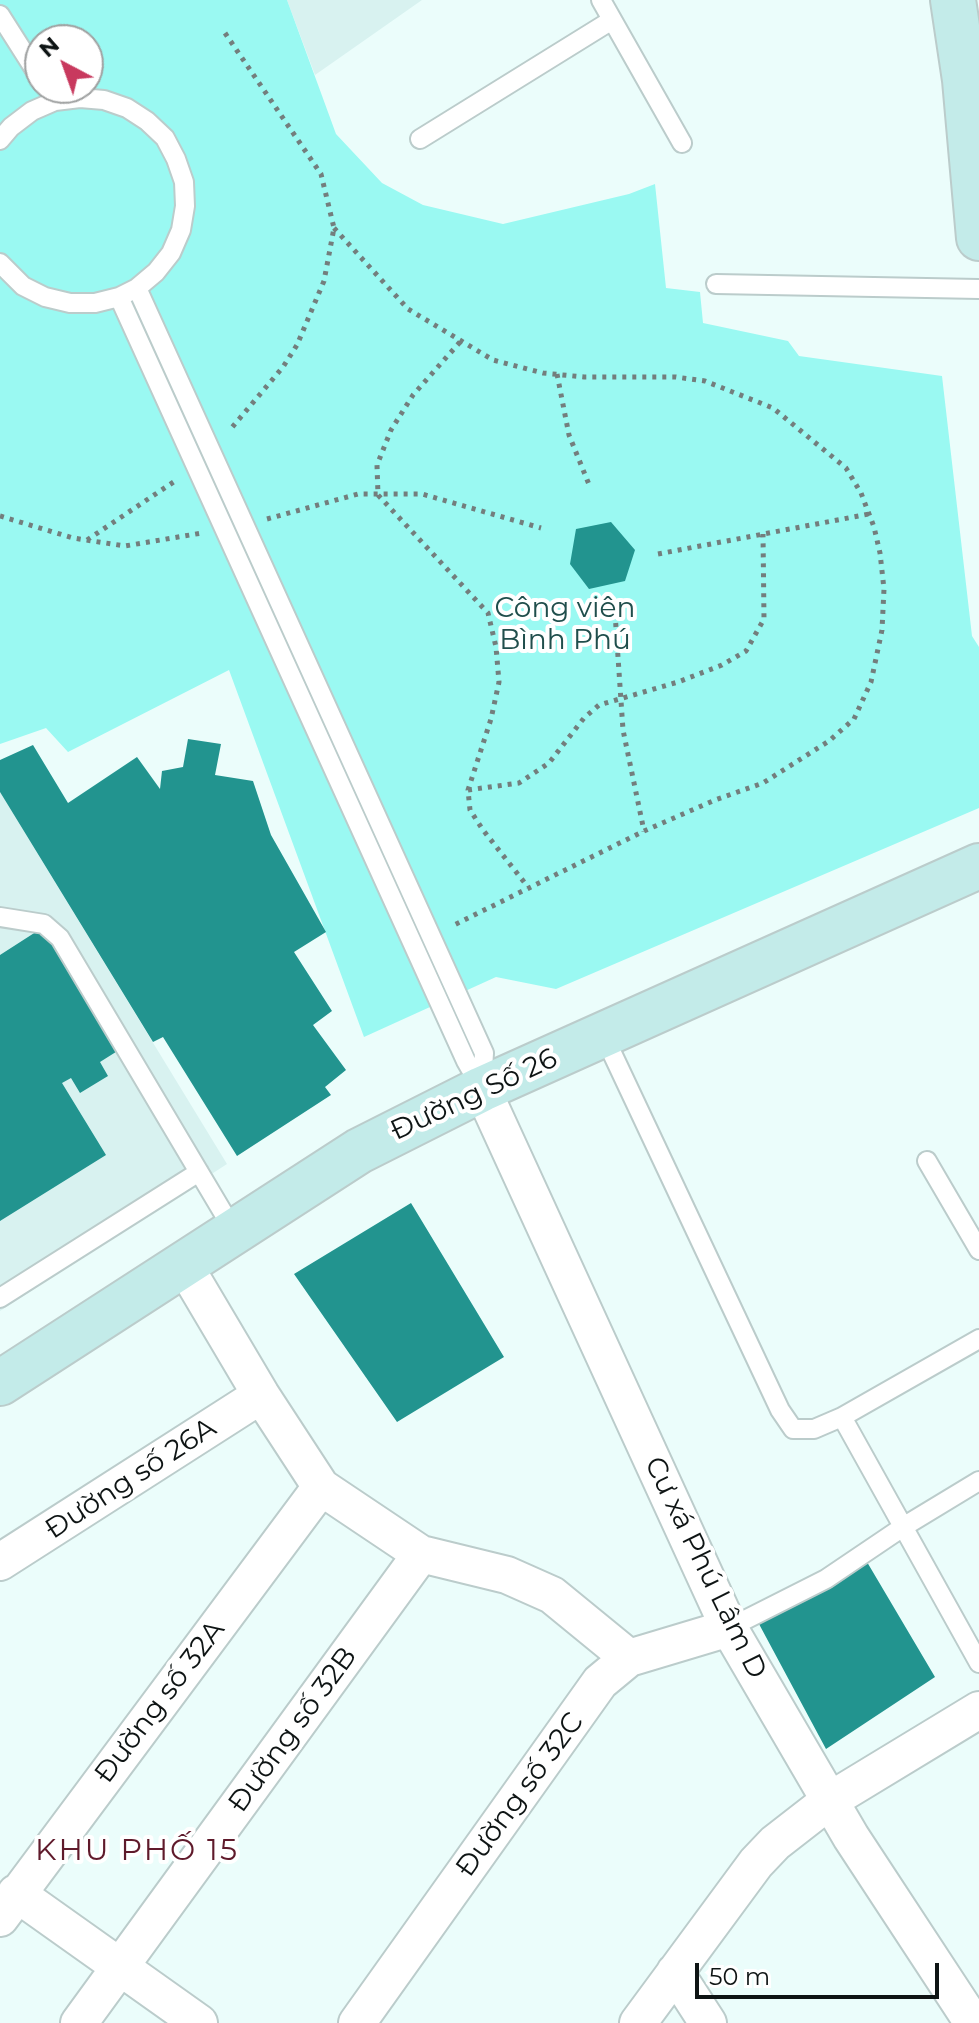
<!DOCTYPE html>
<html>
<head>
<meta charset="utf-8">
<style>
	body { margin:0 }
	#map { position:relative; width:979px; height:2023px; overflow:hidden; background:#ebfdfb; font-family:Montserrat,sans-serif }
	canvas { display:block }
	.north { position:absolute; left:24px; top:24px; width:80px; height:80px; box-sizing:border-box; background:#fff; border:2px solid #9fa1a1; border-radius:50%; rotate:319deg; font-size:22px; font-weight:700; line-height:32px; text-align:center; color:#0e1414 }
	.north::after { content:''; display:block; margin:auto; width:28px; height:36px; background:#c8395e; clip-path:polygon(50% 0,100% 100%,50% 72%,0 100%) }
	.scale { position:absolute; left:695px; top:1963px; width:244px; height:36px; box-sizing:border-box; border:4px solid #0e1414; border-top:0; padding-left:10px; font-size:24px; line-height:28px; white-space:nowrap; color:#0e1414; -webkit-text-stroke:6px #fff; paint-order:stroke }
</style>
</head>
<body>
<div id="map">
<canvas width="979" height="2023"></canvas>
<div class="north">N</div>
<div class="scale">50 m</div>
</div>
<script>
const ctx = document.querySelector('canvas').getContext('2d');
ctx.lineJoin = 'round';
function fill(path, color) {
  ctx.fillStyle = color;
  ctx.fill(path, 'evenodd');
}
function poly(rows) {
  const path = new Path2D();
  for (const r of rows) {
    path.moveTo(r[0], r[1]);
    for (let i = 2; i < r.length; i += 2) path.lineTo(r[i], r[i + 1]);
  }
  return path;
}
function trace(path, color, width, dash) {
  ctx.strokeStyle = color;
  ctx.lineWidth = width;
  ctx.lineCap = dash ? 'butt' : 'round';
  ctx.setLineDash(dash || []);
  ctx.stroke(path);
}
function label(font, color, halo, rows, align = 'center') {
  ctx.font = font + ' Montserrat,sans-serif';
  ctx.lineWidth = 8;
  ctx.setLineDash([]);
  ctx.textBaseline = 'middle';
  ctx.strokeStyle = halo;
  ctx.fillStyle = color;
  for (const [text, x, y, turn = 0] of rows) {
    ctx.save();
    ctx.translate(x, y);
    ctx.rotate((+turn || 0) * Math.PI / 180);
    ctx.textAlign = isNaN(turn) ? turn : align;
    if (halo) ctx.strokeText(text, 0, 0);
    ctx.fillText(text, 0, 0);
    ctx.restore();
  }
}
fill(poly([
	[287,0,422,0,315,75],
	[0,792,227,1164,0,1311]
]), '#d8f2f0');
fill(poly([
	[0,0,287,0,336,134,382,183,423,205,503,224,629,194,655,184,666,288,700,292,703,323,788,341,799,356,942,376,972,636,979,647,979,808,556,989,496,977,364,1037,229,670,68,752,46,728,0,744],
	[40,40,88,40,88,88,40,88]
]), '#9af9f2');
fill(poly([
	[611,522,635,550,625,581,589,589,570,564,576,529],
	[188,739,221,744,215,775,253,781,271,835,326,932,294,952,332,1011,313,1025,346,1070,325,1087,331,1095,237,1156,163,1037,153,1042,0,792,0,760,33,745,68,803,137,757,160,789,162,771,183,767],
	[42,928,119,1050,100,1062,108,1076,80,1093,71,1078,62,1083,106,1155,0,1221,0,955],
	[411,1203,504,1357,397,1422,294,1274],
	[867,1562,935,1677,826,1749,759,1624]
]), '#22948f');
const lane = poly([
	[601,0,682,143],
	[0,15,40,78],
	[420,139,612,20],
	[0,140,11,127,32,111,55,101,80,98,104,100,127,108,147,121,165,138,176,159,184,182,185,206,181,230,171,253,156,272,137,288,119,297,95,303,70,303,45,297,23,286,0,263],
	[716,284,979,289],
	[137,288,484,1053,482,1086],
	[119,297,466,1061,482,1089],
	[0,917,44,924,60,938,234,1231],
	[604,1036,780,1410,793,1429,814,1429,842,1417,979,1339],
	[927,1161,979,1250],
	[0,1298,199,1172],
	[842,1417,979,1663],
	[729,1628,826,1579,903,1527,979,1481]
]);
const street = poly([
	[482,1089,729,1628,851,1837,973,2023],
	[184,1265,261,1395,321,1487,421,1554,507,1575,552,1595,629,1658],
	[0,1562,261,1395],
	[16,1893,199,2023],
	[0,1918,321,1487],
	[675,1972,708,2023],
	[79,2023,421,1554],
	[357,2023,600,1682,629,1658,729,1628],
	[638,2023,756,1863,775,1843,829,1801,979,1710]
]);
const secondary = poly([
	[953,0,965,80,979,238],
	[0,1383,359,1151,482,1089,979,866]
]);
trace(lane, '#bbcccb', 22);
trace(street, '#bbcccb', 40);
trace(secondary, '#bbcccb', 48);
trace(poly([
	[225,33,321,174,334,228,324,281,297,345,283,367,229,431],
	[334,228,408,309,493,360,543,373,584,377,676,377,705,381,773,408,846,468,861,493,874,527,880,553,884,589,882,630,871,682,854,719,829,741,763,783,715,800,644,831,454,925],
	[460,342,413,395,391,430,377,465,378,495,488,613,496,647,499,682,491,719,468,790,470,810,483,830,528,887],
	[557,374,569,435,590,487],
	[0,516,73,538,125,546,202,533],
	[267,519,358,494,422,494,541,528],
	[87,540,175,481],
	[658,554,869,514],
	[615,613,623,730,644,831],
	[468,790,519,783,549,763,584,718,599,705,678,682,722,665,746,651,764,619,763,534]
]), '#737e7d', 5, [4, 6]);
trace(lane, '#fff', 18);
trace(street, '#fff', 36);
trace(secondary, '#c3ebe9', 44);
label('28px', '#204e4c', '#fff', [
	["Công viên",565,609],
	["Bình Phú",565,641]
]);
label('28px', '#0e1414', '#fff', [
	["Đường Số 26",474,1095,-25],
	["Đường số 26A",131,1479,-33],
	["Cư xá Phú Lâm D",705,1568,64],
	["Đường số 32A",160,1702,-53],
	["Đường số 32B",293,1730,-54],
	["Đường số 32C",520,1795,-54]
]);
ctx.letterSpacing = '2px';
label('30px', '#5f1a2b', '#fff', [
	["KHU PHỐ 15",137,1851]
]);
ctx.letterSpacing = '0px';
</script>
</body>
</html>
